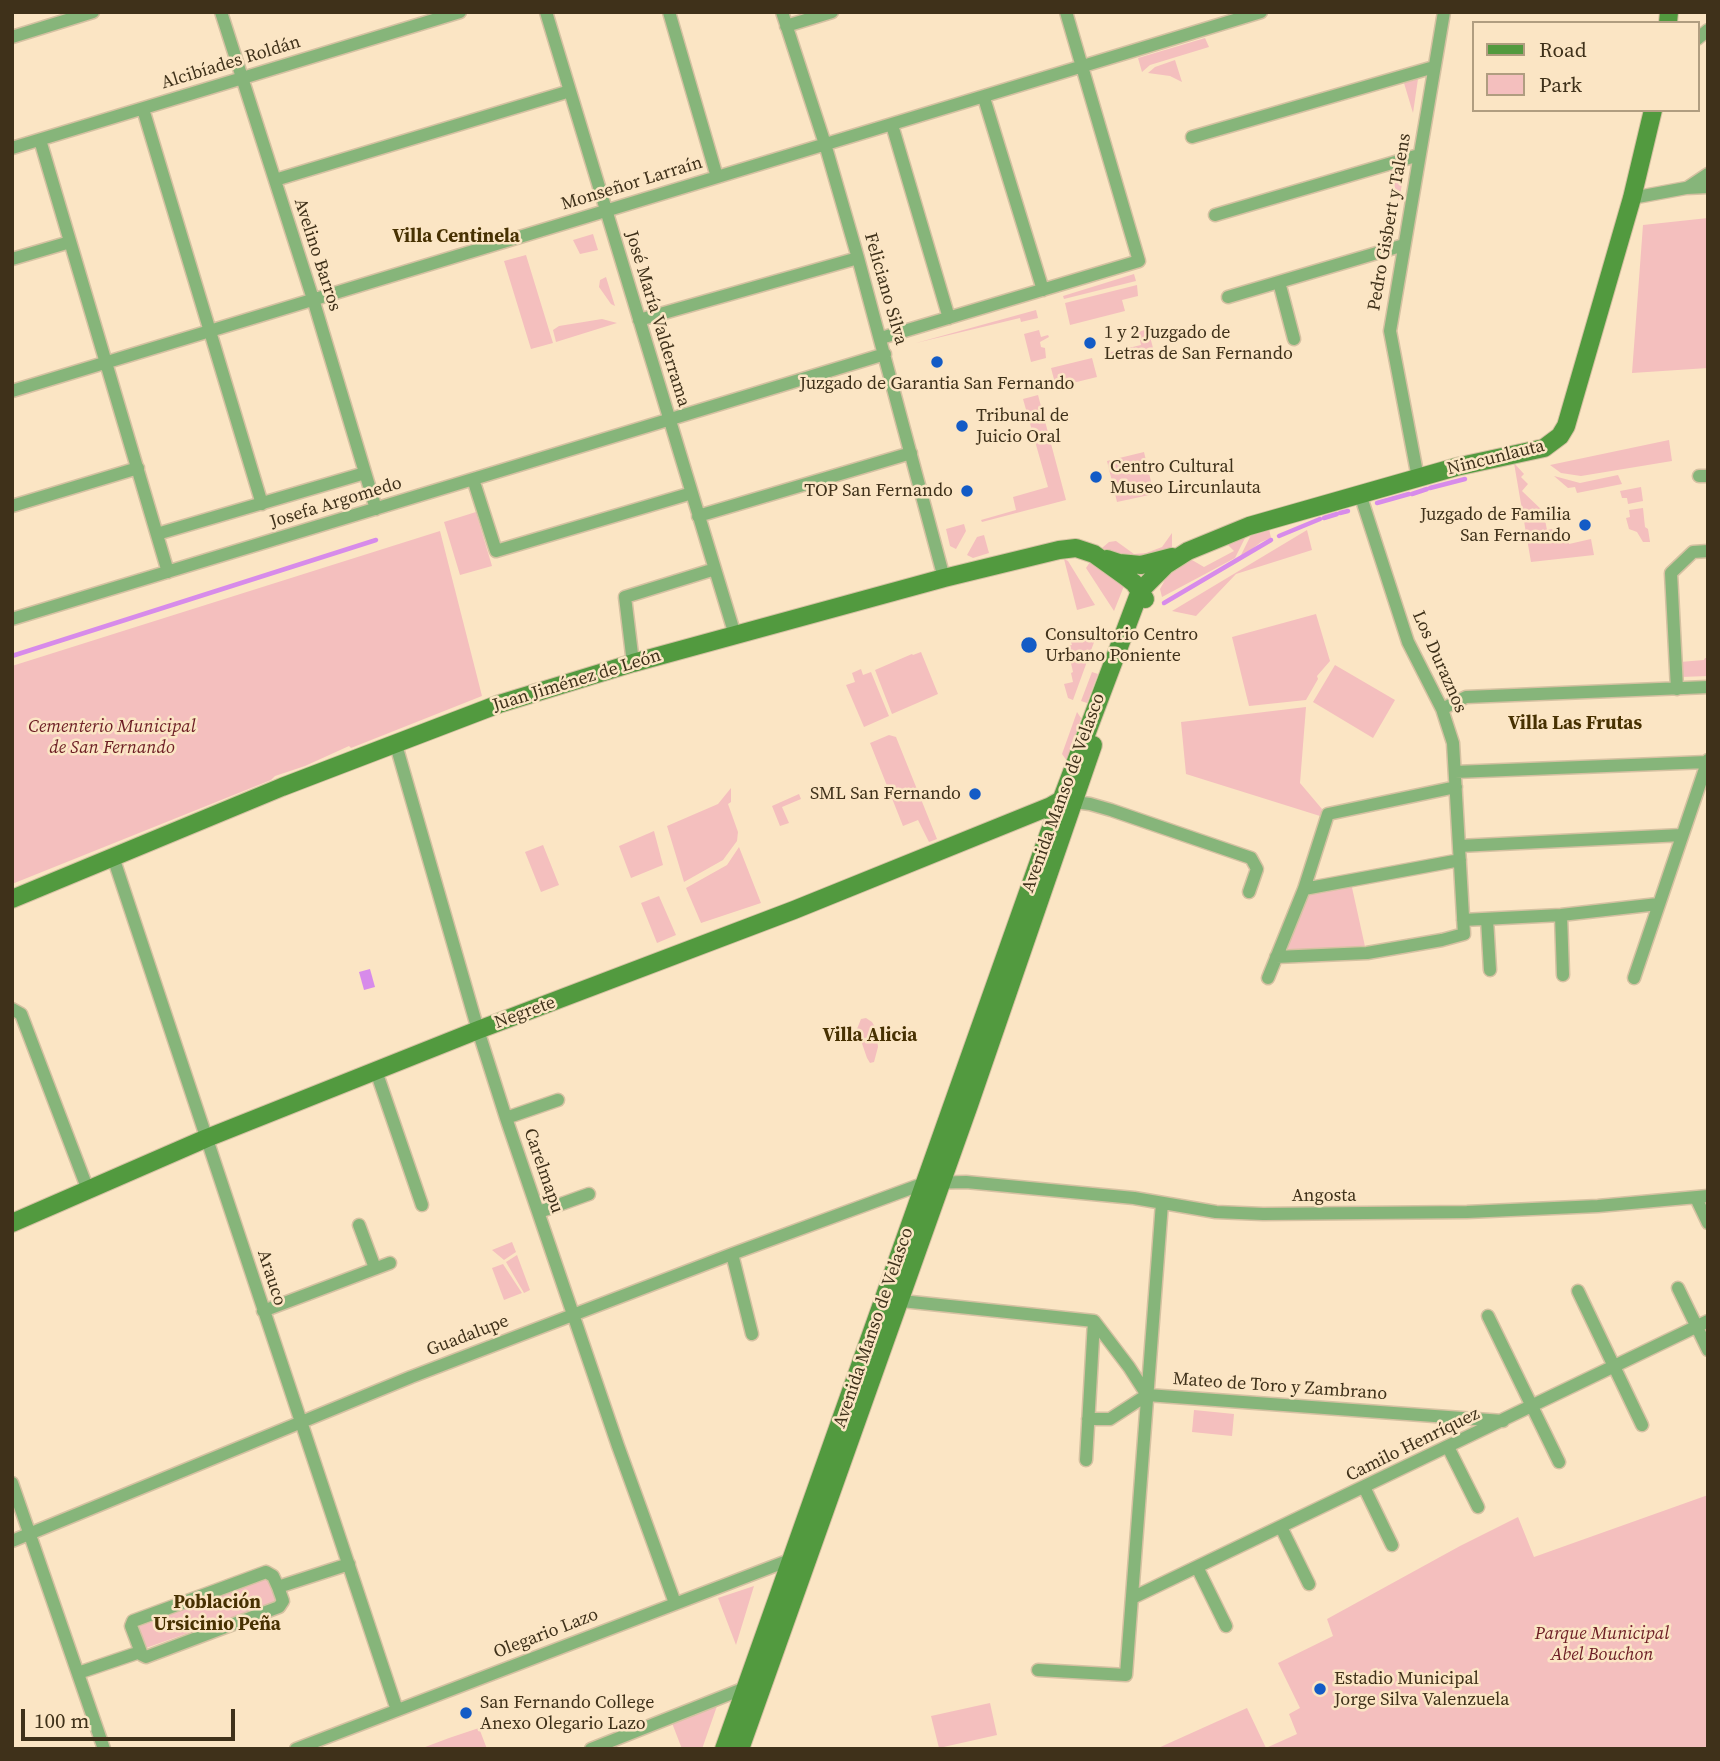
<!DOCTYPE html>
<html>
<head>
<meta charset="utf-8">
<style>
	body { margin:0 }
	#map { position:relative; width:1720px; height:1761px; overflow:hidden; background:#fbe5c4; font-family:"Source Serif 4",serif }
	canvas { display:block }
	.frame { position:absolute; inset:0; border:14px solid #3f311a; pointer-events:none }
	.legend { position:absolute; left:1472px; top:21px; width:228px; height:91px; box-sizing:border-box; background:#fbe5c4; border:2px solid #b09d80; margin:0; padding:9px 12px; list-style:none; font-size:21px; color:#3f311a }
	.legend li { display:flex; align-items:center; gap:14px; height:35px }
	.legend b { width:35px; border:2px solid #b09d80 }
	.scale { position:absolute; left:21px; top:1709px; width:214px; height:32px; box-sizing:border-box; border:4px solid #3f311a; border-top:0; padding-left:9px; font-size:21px; line-height:24px; white-space:nowrap; color:#3f311a; -webkit-text-stroke:5px #fbe5c4; paint-order:stroke }
</style>
</head>
<body>
<div id="map">
<canvas width="1720" height="1761"></canvas>
<div class="frame"></div>
<ul class="legend">
<li><b style="height:9px;background:#529a3f"></b>Road</li>
<li><b style="height:19px;background:#f4bfbe"></b>Park</li>
</ul>
<div class="scale">100 m</div>
</div>
<script>
const ctx = document.querySelector('canvas').getContext('2d');
ctx.lineJoin = 'round';
function fill(path, color) {
  ctx.fillStyle = color;
  ctx.fill(path, 'evenodd');
}
function poly(rows) {
  const path = new Path2D();
  for (const r of rows) {
    path.moveTo(r[0], r[1]);
    for (let i = 2; i < r.length; i += 2) path.lineTo(r[i], r[i + 1]);
  }
  return path;
}
function trace(path, color, width, dash) {
  ctx.strokeStyle = color;
  ctx.lineWidth = width;
  ctx.lineCap = dash ? 'butt' : 'round';
  ctx.setLineDash(dash || []);
  ctx.stroke(path);
}
function label(font, color, halo, rows, align = 'center') {
  ctx.font = font + ' "Source Serif 4",serif';
  ctx.lineWidth = 5;
  ctx.setLineDash([]);
  ctx.textBaseline = 'middle';
  ctx.strokeStyle = halo;
  ctx.fillStyle = color;
  for (const [text, x, y, turn = 0] of rows) {
    ctx.save();
    ctx.translate(x, y);
    ctx.rotate((+turn || 0) * Math.PI / 180);
    ctx.textAlign = isNaN(turn) ? turn : align;
    if (halo) ctx.strokeText(text, 0, 0);
    ctx.fillText(text, 0, 0);
    ctx.restore();
  }
}
fill(poly([
	[1205,38,1209,47,1150,65,1142,72,1138,58],
	[1175,60,1182,82,1170,76,1148,73,1155,67],
	[1418,79,1413,113,1404,83],
	[1405,167,1399,201,1390,171],
	[1708,218,1708,368,1632,373,1643,225],
	[593,234,598,250,580,254,573,240],
	[526,255,553,343,531,349,504,261],
	[1134,274,1136,281,1064,299,1063,296],
	[606,277,615,306,611,304,599,287,600,280],
	[1137,285,1138,296,1122,300,1125,311,1070,325,1065,303],
	[1036,310,1038,318,1021,322,1020,318,916,343],
	[602,319,617,323,556,342,553,330,559,326],
	[1148,329,1153,348,1151,353,1127,359,1125,353,1107,357,1103,354,1141,345,1138,332],
	[1039,330,1041,337,1048,335,1049,337,1040,342,1041,347,1045,348,1046,358,1031,362,1024,334],
	[1092,358,1097,377,1056,387,1051,368],
	[1038,395,1066,500,982,522,981,520,1016,510,1013,497,1048,487,1023,399],
	[1669,440,1672,461,1581,476,1561,473,1550,465],
	[1144,452,1154,494,1117,502,1107,461],
	[1514,463,1524,474,1521,477,1528,484,1522,491,1545,513,1548,510,1550,519,1545,520,1547,530,1552,529,1559,542,1568,540,1569,544,1591,539,1594,555,1531,562],
	[1618,475,1622,484,1577,493,1575,487,1568,488,1554,476,1580,483],
	[1641,487,1643,501,1628,504,1627,498,1622,498,1620,491],
	[1643,508,1645,527,1648,529,1650,542,1643,542,1637,532,1629,529,1626,518,1630,517,1629,510],
	[476,512,492,566,460,575,444,522],
	[964,524,966,531,956,549,950,546,946,529],
	[1269,529,1271,538,1261,542,1239,559,1251,535],
	[1307,530,1312,550,1236,574,1196,616,1172,611],
	[440,531,482,696,351,748,349,746,305,766,275,776,271,780,12,884,12,666],
	[1172,533,1172,547,1155,554,1134,558,1111,553,1102,548,1109,542,1116,541,1134,554,1146,553,1162,547],
	[984,535,989,553,973,558,967,555,977,537],
	[1246,536,1235,558,1162,597,1160,589,1167,576,1192,560,1204,567,1234,551,1226,543],
	[1064,559,1068,561,1095,605,1077,610],
	[1090,562,1124,586,1114,611,1086,568],
	[1316,614,1330,661,1317,676,1318,679,1306,700,1249,706,1232,637],
	[1092,634,1097,634,1073,700,1068,698,1064,684,1073,682,1071,673,1073,672,1067,646,1072,645,1070,639],
	[921,652,938,694,892,714,875,670,912,654,913,655],
	[1705,658,1708,658,1708,676,1681,677,1680,662,1704,660],
	[1335,665,1395,700,1373,738,1313,702],
	[861,669,863,675,871,672,889,716,864,727,846,685,855,682,852,673],
	[1092,672,1098,674,1087,703,1081,701],
	[1306,707,1300,783,1322,809,1320,816,1186,774,1181,722],
	[1077,712,1081,718,1067,761,1062,754],
	[889,735,896,737,937,839,929,842,918,820,903,826,870,743],
	[731,788,731,802,728,804,738,832,737,841,723,860,684,882,667,826,718,804],
	[799,794,801,799,782,807,789,823,780,826,772,806],
	[654,831,663,865,631,878,619,846],
	[543,845,559,885,541,892,525,852],
	[739,847,761,903,701,923,686,888,727,865],
	[1351,883,1366,951,1285,951,1305,896,1312,892],
	[659,896,676,935,657,943,641,903],
	[866,1018,872,1022,876,1029,878,1047,874,1062,870,1063,867,1058,857,1029,861,1019],
	[512,1242,516,1252,504,1260,492,1250],
	[517,1255,530,1290,524,1293,506,1262],
	[503,1264,522,1293,504,1300,492,1268],
	[1194,1410,1234,1414,1232,1436,1192,1432],
	[1708,1495,1708,1749,1156,1749,1247,1708,1266,1748,1297,1734,1289,1714,1300,1708,1278,1663,1333,1636,1327,1619,1460,1546,1518,1517,1534,1557],
	[268,1578,278,1598,276,1602,146,1648,138,1628,140,1626],
	[754,1586,736,1645,718,1598],
	[990,1703,997,1735,939,1748,931,1716],
	[717,1706,702,1749,682,1749,672,1723],
	[479,1728,487,1749,420,1749,449,1738]
]), '#f4bfbe');
fill(poly([
	[370,969,375,987,364,990,359,972]
]), '#d78bea');
trace(poly([
	[1430,488,1465,479],
	[1412,494,1427,489],
	[1377,503,1409,494],
	[1340,513,1348,511],
	[1324,518,1337,514],
	[1279,536,1320,519],
	[1164,603,1271,540],
	[12,656,376,540]
]), '#d78bea', 4.5);
const street = poly([
	[221,12,313,299,376,509],
	[546,12,735,635],
	[669,12,717,177],
	[782,12,825,144,858,258,944,578],
	[786,26,832,12],
	[12,37,93,12],
	[1697,39,1708,30],
	[984,98,1043,290],
	[143,109,262,504],
	[892,125,949,318],
	[1192,137,1434,67],
	[40,140,168,572],
	[12,148,460,12],
	[275,180,570,91],
	[1687,188,1708,174],
	[1632,198,1686,188,1708,187],
	[1215,215,1419,155],
	[12,259,70,242],
	[1279,282,1294,339],
	[1228,297,1404,245],
	[639,320,858,258],
	[881,338,1139,261,1066,12],
	[12,391,1261,12],
	[1699,476,1708,476],
	[1418,478,1390,331,1444,12],
	[473,479,496,551,692,493],
	[12,506,138,468],
	[698,516,911,453],
	[157,534,365,473],
	[12,619,885,354],
	[633,663,625,597,715,569],
	[1677,689,1671,573,1693,552,1708,551],
	[1442,709,1466,697,1708,687],
	[396,745,478,1030,506,1118,618,1446,675,1603],
	[1455,772,1707,762],
	[1067,801,1090,804,1111,810,1251,858,1257,869,1249,892],
	[1459,846,1682,835],
	[113,857,397,1710],
	[1304,889,1460,860],
	[1561,915,1563,975],
	[1487,919,1490,970],
	[1463,920,1561,915,1658,904],
	[1276,957,1367,953,1442,940,1464,934,1453,743,1442,709,1408,642,1360,494],
	[1268,978,1304,889,1328,814,1456,787],
	[1634,978,1708,760],
	[12,1009,21,1014,88,1190],
	[376,1071,422,1205],
	[506,1118,558,1100],
	[1696,1198,1708,1223],
	[539,1212,589,1194],
	[359,1225,375,1268],
	[732,1254,752,1334],
	[1678,1288,1708,1350],
	[1578,1291,1642,1425],
	[892,1300,1094,1321,1129,1367,1147,1395,1503,1421],
	[263,1311,390,1263],
	[1488,1316,1559,1462],
	[1088,1419,1110,1419,1147,1395],
	[1448,1447,1478,1507],
	[1086,1460,1094,1321],
	[12,1483,104,1749],
	[1364,1487,1392,1545],
	[1281,1527,1309,1584],
	[12,1541,411,1377,732,1254,925,1183,966,1182,1134,1198,1216,1212,1263,1214,1467,1212,1598,1206,1708,1196],
	[1197,1567,1226,1626],
	[266,1572,273,1576,278,1587,283,1601,279,1607,146,1657,142,1655,131,1626,133,1621,266,1572],
	[278,1587,349,1564],
	[1132,1598,1708,1321],
	[1038,1670,1126,1675,1162,1203],
	[78,1673,140,1652],
	[296,1749,795,1558],
	[591,1749,750,1686]
]);
const secondary = poly([
	[1668,23,1669,12],
	[1107,559,1119,563,1141,565,1172,557],
	[12,899,282,787,499,704,633,663,944,578,1059,550,1076,548,1094,554,1126,577,1134,583,1145,599],
	[12,1223,207,1138,478,1030,794,910,1051,806,1063,799],
	[724,1749,1049,833,1140,591,1166,565,1188,551,1249,526,1456,467,1544,448,1560,436,1566,426,1632,198,1653,110],
	[740,1749,969,1105,1093,745]
]);
trace(street, '#d5c1a2', 15);
trace(secondary, '#d5c1a2', 20);
trace(street, '#86b57a', 12);
trace(secondary, '#529a3f', 18);
for (const [x, y, r, color] of [
	[1090,343,7,"#135bc6"],
	[937,362,7,"#135bc6"],
	[962,426,7,"#135bc6"],
	[1096,477,7,"#135bc6"],
	[967,491,7,"#135bc6"],
	[1585,525,7,"#135bc6"],
	[1029,645,9,"#135bc6"],
	[975,794,7,"#135bc6"],
	[1320,1689,7,"#135bc6"],
	[466,1713,7,"#135bc6"]
]) {
  const dot = new Path2D();
  dot.arc(x, y, r, 0, 2 * Math.PI);
  ctx.fillStyle = color;
  ctx.fill(dot);
  trace(dot, '#fbe5c4', 2.5);
}
label('18px', '#3f311a', '#fbe5c4', [
	["Alcibíades Roldán",231,63,-17],
	["Monseñor Larraín",632,184,-17],
	["Pedro Gisbert y Talens",1390,222,-80],
	["Avelino Barros",317,255,72],
	["Feliciano Silva",885,289,74],
	["José María Valderrama",657,319,73],
	["Nincunlauta",1496,458,-14],
	["Josefa Argomedo",336,503,-17],
	["Los Duraznos",1439,662,66],
	["Juan Jiménez de León",577,681,-17],
	["Avenida Manso de Velasco",1064,793,-70],
	["Negrete",525,1013,-20],
	["Carelmapu",543,1171,71],
	["Angosta",1324,1196],
	["Arauco",271,1278,72],
	["Avenida Manso de Velasco",874,1328,-71],
	["Guadalupe",468,1336,-21],
	["Mateo de Toro y Zambrano",1280,1387,4],
	["Camilo Henríquez",1413,1445,-26],
	["Olegario Lazo",546,1634,-21]
]);
label('18px', '#3f311a', '#fbe5c4', [
	["1 y 2 Juzgado de",1104,333],
	["Letras de San Fernando",1104,354],
	["Juzgado de Garantia San Fernando",937,384,"center"],
	["Tribunal de",976,416],
	["Juicio Oral",976,437],
	["Centro Cultural",1110,467],
	["Museo Lircunlauta",1110,488],
	["TOP San Fernando",953,491,"right"],
	["Juzgado de Familia",1571,515,"right"],
	["San Fernando",1571,536,"right"],
	["Consultorio Centro",1045,635],
	["Urbano Poniente",1045,656],
	["SML San Fernando",961,794,"right"],
	["Estadio Municipal",1334,1679],
	["Jorge Silva Valenzuela",1334,1700],
	["San Fernando College",480,1703],
	["Anexo Olegario Lazo",480,1724]
], 'left');
label('italic 18px', '#6c1d24', '#fbe5c4', [
	["Cementerio Municipal",112,727],
	["de San Fernando",112,748],
	["Parque Municipal",1602,1634],
	["Abel Bouchon",1602,1655]
]);
label('bold 19px', '#473102', '#fbe5c4', [
	["Villa Centinela",456,237],
	["Villa Las Frutas",1575,724],
	["Villa Alicia",870,1036],
	["Población",217,1603],
	["Ursicinio Peña",217,1625]
]);
</script>
</body>
</html>
